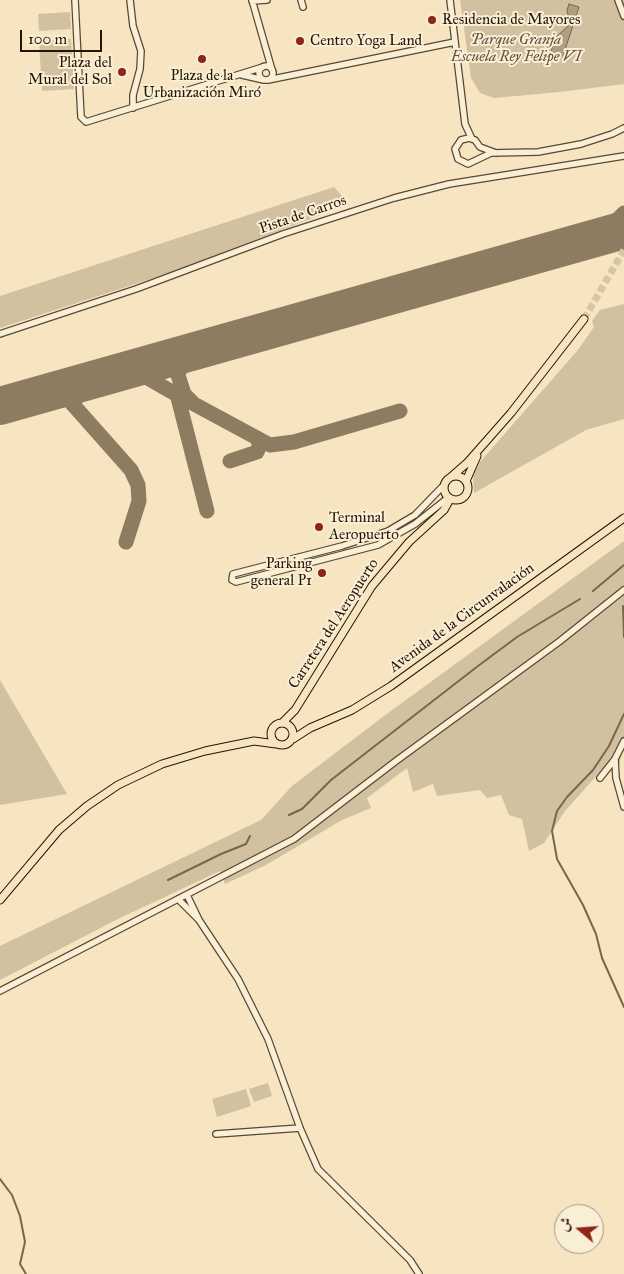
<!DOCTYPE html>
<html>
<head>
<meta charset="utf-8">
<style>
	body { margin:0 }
	#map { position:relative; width:624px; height:1274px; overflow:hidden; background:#f6e5c0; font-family:"IM FELL Great Primer",Amiri,serif }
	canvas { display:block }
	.north { position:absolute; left:554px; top:1204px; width:50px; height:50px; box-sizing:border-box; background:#f9eed6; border:1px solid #a49781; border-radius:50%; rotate:288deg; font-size:14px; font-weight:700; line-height:20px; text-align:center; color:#251402 }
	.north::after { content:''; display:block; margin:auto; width:18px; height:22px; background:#8f2418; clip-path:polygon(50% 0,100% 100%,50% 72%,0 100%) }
	.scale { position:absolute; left:20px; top:30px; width:82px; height:22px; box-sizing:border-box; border:2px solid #251402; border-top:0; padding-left:6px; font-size:15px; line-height:18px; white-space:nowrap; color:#251402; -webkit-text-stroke:4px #f9eed6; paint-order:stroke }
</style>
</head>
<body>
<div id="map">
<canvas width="624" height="1274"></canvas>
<div class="north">ش</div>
<div class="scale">100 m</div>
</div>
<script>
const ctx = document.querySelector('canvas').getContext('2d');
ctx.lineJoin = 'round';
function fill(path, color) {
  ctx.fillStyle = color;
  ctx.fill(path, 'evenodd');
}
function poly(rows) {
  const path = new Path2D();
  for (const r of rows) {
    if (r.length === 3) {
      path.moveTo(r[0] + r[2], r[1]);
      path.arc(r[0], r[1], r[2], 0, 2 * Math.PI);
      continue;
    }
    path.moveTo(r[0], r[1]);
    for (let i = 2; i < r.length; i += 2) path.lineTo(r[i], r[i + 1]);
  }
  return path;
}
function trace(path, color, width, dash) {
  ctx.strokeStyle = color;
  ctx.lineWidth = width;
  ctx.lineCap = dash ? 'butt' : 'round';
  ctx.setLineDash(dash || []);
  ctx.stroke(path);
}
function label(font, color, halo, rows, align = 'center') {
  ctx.font = font + ' "IM FELL Great Primer",serif';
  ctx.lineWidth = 4;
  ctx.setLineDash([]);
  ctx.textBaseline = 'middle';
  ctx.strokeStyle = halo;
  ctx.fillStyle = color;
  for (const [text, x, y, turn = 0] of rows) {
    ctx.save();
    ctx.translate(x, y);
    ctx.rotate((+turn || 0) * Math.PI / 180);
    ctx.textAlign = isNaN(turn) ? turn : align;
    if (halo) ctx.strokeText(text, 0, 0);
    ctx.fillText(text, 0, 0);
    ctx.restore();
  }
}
fill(poly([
	[460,0,624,0,624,84,560,92,494,98,480,93,471,78],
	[70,12,71,29,39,31,38,14],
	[71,39,74,89,42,91,39,41],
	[334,187,349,204,169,273,0,328,0,296],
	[624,304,624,419,586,430,474,493,473,475,480,462,577,351,594,327,592,321,600,310],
	[624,541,624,747,618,768,599,773,565,811,544,843,529,851,522,819,509,815,501,795,487,798,480,790,437,796,433,784,413,792,407,768,367,798,371,808,342,820,266,865,225,884,220,871,118,919,0,980,0,946,261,820,292,786,384,716],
	[0,680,67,794,0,805],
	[268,1083,272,1096,254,1102,249,1089],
	[246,1089,251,1106,217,1117,212,1099]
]), '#d2c1a0');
const water = poly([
	[569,4,579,7,563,56,549,57,556,37,568,26,569,19,567,10,569,4]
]);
fill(water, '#af9e7f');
trace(water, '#78674d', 1);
trace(poly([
	[593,591,624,565],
	[623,606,624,637],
	[624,714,609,746,593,770,567,797,557,811,552,831,557,859,583,905,596,934,602,958,624,1007],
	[289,815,302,809,331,780,478,666,517,637,580,599],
	[168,880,221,854,246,844,250,836],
	[0,1179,12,1195,20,1216,25,1242,20,1264,26,1274]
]), '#78674d', 2);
trace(poly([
	[584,241,603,234,624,213],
	[198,350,181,366,178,375,184,394,194,404,270,445,294,442,400,411],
	[122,372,146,377,186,400],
	[177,394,207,511],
	[42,395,53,393,68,399,131,470,138,485,139,501,126,542],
	[75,406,74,395,82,383],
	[230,461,257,452,260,444,257,439]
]), '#8e7c61', 15);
trace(poly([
	[0,406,624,230]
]), '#8e7c61', 38);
trace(poly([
	[584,319,624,250]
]), '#d7c6a4', 7, [7, 3.5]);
const minor = poly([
	[75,0,81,117,86,122,263,67],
	[130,0,133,26,141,51,140,69,133,95,133,108],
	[252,0,272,70],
	[301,0,303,7],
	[450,0,465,124,472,139],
	[618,0,624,16],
	[252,1,267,0],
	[266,73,7],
	[242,75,264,80],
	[268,80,455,42],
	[496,153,480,147,475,140,469,138,461,140,455,149,458,159,468,164,491,153,538,152,581,144,612,134,624,128],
	[0,334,136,289,283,234,394,198,449,184,624,156],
	[444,485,415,515,388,531,342,546,233,574,232,580,236,582,378,545,415,524,448,498],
	[615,759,616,778,624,807],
	[600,778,615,759,624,741],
	[178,899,199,920,187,895],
	[199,920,238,979,268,1039,300,1128,318,1169,410,1260,419,1274],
	[0,991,294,839,396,761,560,641,624,590],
	[216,1134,300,1128]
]);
const major = poly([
	[456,488,12],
	[451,477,467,463,511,413,584,319],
	[466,481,477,456],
	[282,734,11],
	[282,723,295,710,372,586,409,542,444,510,450,499],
	[293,739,310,728,352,710,391,686,624,518],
	[0,900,59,830,87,806,118,785,162,764,205,751,254,741,276,744]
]);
trace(minor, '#594832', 8);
trace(major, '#251402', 9);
trace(minor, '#f9eed6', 5.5);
trace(major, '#f6e5c0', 7);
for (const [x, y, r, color] of [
	[432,20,5,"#8f2418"],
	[300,41,5,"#8f2418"],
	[202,59,5,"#8f2418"],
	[122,72,5,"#8f2418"],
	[319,527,5,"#8f2418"],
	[322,573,5,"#8f2418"]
]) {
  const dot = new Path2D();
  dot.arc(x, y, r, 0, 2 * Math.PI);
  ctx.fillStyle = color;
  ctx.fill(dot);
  trace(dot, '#f9eed6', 2);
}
label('15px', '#251402', '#f9eed6', [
	["Residencia de Mayores",442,20],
	["Centro Yoga Land",310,41],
	["Plaza del",112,63,"right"],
	["Mural del Sol",112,80,"right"],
	["Plaza de la",202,76,"center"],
	["Urbanización Miró",202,93,"center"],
	["Terminal",329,518],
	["Aeropuerto",329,535],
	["Parking",312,564,"right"],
	["general P1",312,581,"right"]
], 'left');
label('italic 15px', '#625139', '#f9eed6', [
	["Parque Granja",516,40],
	["Escuela Rey Felipe VI",516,57]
]);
label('15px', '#251402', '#f9eed6', [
	["Pista de Carros",303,215,-19],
	["Avenida de la Circunvalación",462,618,-36],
	["Carretera del Aeropuerto",334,624,-57]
]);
</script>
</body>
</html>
